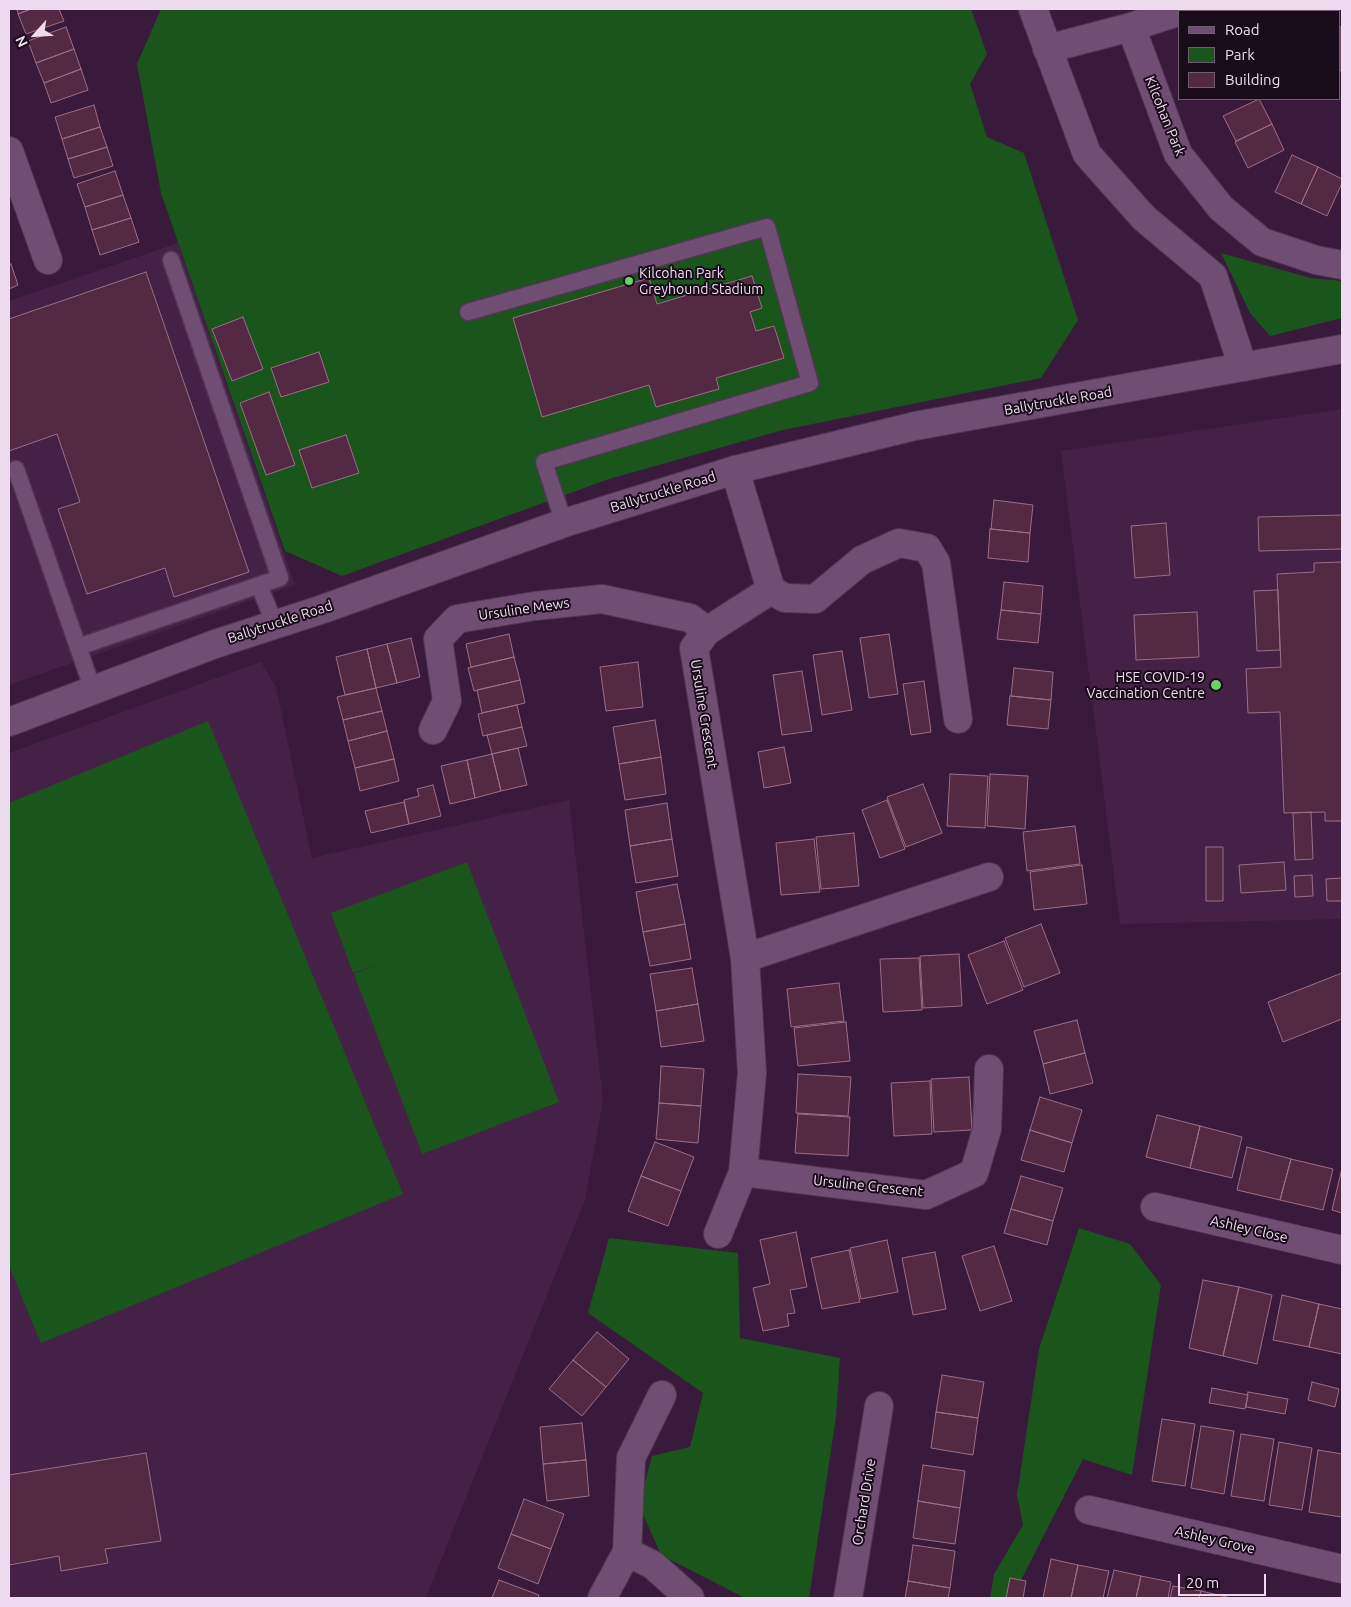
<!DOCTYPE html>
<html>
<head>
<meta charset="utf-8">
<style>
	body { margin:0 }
	#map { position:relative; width:1351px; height:1607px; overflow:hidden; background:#391a3c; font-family:Ubuntu,sans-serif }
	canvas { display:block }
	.frame { position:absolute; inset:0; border:10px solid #efdbf0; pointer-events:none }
	.legend { position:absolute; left:1178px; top:10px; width:162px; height:90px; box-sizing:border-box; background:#190b1a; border:1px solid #6f5e70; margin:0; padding:6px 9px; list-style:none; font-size:15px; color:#efdbf0 }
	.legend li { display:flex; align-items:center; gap:10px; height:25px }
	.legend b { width:25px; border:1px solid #6f5e70 }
	.north { position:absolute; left:10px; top:10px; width:50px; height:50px; -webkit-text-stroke:4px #190b1a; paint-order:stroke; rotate:244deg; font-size:14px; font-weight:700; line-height:20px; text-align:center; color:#efdbf0 }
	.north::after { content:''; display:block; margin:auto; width:18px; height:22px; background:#efdbf0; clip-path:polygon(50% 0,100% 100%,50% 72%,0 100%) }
	.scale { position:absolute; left:1178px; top:1574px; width:88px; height:22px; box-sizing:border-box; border:2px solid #efdbf0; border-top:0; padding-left:6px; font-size:15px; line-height:18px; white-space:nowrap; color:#efdbf0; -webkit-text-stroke:4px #190b1a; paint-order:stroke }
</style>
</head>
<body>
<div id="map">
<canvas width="1351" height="1607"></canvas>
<div class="frame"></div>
<ul class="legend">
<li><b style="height:6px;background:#704e73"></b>Road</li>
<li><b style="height:14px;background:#1a551c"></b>Park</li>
<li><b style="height:14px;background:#532943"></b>Building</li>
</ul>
<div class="north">N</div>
<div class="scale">20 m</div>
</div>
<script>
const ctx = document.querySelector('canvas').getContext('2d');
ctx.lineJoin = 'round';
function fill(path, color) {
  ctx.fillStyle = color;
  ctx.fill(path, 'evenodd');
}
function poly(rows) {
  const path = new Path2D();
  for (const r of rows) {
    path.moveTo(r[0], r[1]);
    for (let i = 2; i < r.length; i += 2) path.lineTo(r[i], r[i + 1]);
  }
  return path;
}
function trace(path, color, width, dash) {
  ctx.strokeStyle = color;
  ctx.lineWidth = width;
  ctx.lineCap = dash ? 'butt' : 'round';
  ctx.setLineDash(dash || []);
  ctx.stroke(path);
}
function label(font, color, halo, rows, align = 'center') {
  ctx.font = font + ' Ubuntu,sans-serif';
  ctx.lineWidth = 4;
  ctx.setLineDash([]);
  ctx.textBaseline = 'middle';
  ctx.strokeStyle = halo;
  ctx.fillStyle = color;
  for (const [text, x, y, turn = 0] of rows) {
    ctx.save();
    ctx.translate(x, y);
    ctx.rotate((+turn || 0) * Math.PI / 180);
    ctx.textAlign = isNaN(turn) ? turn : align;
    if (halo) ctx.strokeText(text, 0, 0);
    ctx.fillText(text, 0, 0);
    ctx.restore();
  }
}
fill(poly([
	[178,243,295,585,9,685,9,301],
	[1342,409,1342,919,1120,924,1061,451],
	[261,662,276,687,312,858,569,800,603,1100,585,1200,426,1598,9,1598,9,753]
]), '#452148');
fill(poly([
	[161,9,971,9,987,54,970,84,987,137,1024,153,1078,320,1041,378,783,430,609,479,342,576,285,551,161,193,137,64],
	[1221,253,1311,278,1342,281,1342,318,1270,336,1250,313],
	[208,721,403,1194,41,1343,9,1266,9,803],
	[467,862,559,1102,422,1154,354,974,376,965,353,973,331,913],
	[1079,1228,1130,1244,1161,1285,1132,1475,1083,1459,1022,1578,1019,1598,990,1598,994,1574,1023,1525,1017,1495,1039,1349],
	[609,1238,738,1253,740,1338,840,1358,836,1417,809,1598,745,1598,661,1555,639,1505,652,1456,690,1447,703,1393,588,1313]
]), '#1a551c');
const building = poly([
	[17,9,31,9,18,14,17,9],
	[31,9,59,9,64,21,26,34,18,14,31,9],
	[1342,26,1342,70,1340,71,1340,27,1342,26],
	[66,27,74,49,36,63,28,41,66,27],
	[74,49,81,69,44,83,36,63,74,49],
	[81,69,88,90,51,103,44,83,81,69],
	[1259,99,1272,124,1236,141,1223,116,1259,99],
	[94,105,100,127,62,139,55,117,94,105],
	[1272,124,1284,150,1248,168,1235,142,1272,124],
	[100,127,107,147,68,159,62,139,100,127],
	[107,147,113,166,74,178,68,159,107,147],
	[1292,155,1318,167,1301,204,1275,192,1292,155],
	[1318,167,1342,179,1342,183,1327,216,1301,204,1318,167],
	[115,171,123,195,85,207,77,184,115,171],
	[123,195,131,218,92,230,85,207,123,195],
	[131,218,139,242,100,255,92,230,131,218],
	[11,264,18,285,9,289,9,265,11,264],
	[146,272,249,572,174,597,165,568,87,594,58,509,80,502,57,434,9,451,9,319,146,272],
	[752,276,762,308,750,312,756,331,774,326,784,358,716,378,719,389,656,407,649,385,542,417,513,318,649,278,657,304,752,276],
	[243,317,263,369,232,381,212,329,243,317],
	[319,352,329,382,281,397,271,368,319,352],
	[269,392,295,465,266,475,240,403,269,392],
	[346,435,359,473,312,488,299,450,346,435],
	[994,500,1033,505,1030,533,991,529,994,500],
	[1342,515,1342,549,1259,551,1258,517,1342,515],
	[1166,523,1170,575,1135,578,1131,526,1166,523],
	[990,529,1030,533,1028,562,988,558,990,529],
	[1342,562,1342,821,1325,821,1325,812,1284,813,1280,712,1248,713,1246,669,1281,667,1277,574,1314,572,1314,563,1342,562],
	[1004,582,1043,586,1041,614,1001,610,1004,582],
	[1278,590,1280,650,1257,651,1254,591,1278,590],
	[1001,610,1041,614,1038,643,997,639,1001,610],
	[1197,612,1199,657,1136,660,1134,615,1197,612],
	[509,634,514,657,471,667,466,644,509,634],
	[889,634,898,694,869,698,860,638,889,634],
	[411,638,420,677,397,683,387,644,411,638],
	[387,644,397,683,376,688,367,649,387,644],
	[367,649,376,688,345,695,336,657,367,649],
	[842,651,852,710,822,715,813,655,842,651],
	[514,657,520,680,474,691,468,668,514,657],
	[638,662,643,707,606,711,600,667,638,662],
	[1014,668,1053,672,1051,700,1011,696,1014,668],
	[802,671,812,731,782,735,773,675,802,671],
	[520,680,525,703,482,713,477,690,520,680],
	[924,681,931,732,911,735,903,684,924,681],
	[376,688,382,711,343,720,337,697,376,688],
	[1010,696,1051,700,1048,729,1007,725,1010,696],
	[517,705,522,727,483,736,478,714,517,705],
	[382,711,387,731,348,741,343,720,382,711],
	[655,720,661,757,619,764,613,727,655,720],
	[522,727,527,746,492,754,487,735,522,727],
	[387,731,394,759,355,768,348,741,387,731],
	[784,747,791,783,764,788,758,752,784,747],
	[518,748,527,785,501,791,492,754,518,748],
	[492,754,501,791,475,798,467,760,492,754],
	[661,757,666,794,625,800,619,764,661,757],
	[394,759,399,781,360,791,355,768,394,759],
	[467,760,475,798,450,804,441,766,467,760],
	[950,774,988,776,985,828,947,826,950,774],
	[990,774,1028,776,1025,829,987,826,990,774],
	[923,784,942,833,906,847,887,797,923,784],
	[433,785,441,816,409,824,404,800,419,796,417,789,433,785],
	[887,800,905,849,880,858,862,810,887,800],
	[404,802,409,824,371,833,365,811,404,802],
	[667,803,672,839,630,846,625,810,667,803],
	[1311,812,1313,859,1295,860,1293,813,1311,812],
	[1075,826,1080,864,1027,871,1023,832,1075,826],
	[854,833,859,886,821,889,816,837,854,833],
	[672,839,678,876,636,883,630,846,672,839],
	[814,839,820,892,781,895,776,843,814,839],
	[1206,847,1223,847,1223,901,1206,901,1206,847],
	[1284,862,1286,890,1241,893,1239,865,1284,862],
	[1082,865,1087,904,1034,910,1030,872,1082,865],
	[1312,875,1313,896,1295,897,1294,876,1312,875],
	[1342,878,1342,901,1327,901,1326,879,1342,878],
	[677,884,685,924,643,932,636,892,677,884],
	[685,924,691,959,650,966,643,932,685,924],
	[1041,924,1060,973,1024,987,1005,938,1041,924],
	[1004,941,1023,990,987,1004,968,955,1004,941],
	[959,954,962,1006,923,1008,920,956,959,954],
	[919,958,922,1010,883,1012,880,959,919,958],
	[692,968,698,1004,656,1011,650,974,692,968],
	[1342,973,1342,1019,1283,1042,1268,1002,1342,973],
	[839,983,844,1021,791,1027,787,989,839,983],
	[698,1004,704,1041,661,1047,656,1011,698,1004],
	[1077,1020,1085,1053,1043,1064,1034,1031,1077,1020],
	[846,1022,850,1061,798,1066,794,1028,846,1022],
	[1085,1053,1093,1083,1050,1094,1043,1064,1085,1053],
	[661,1066,704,1069,701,1106,659,1103,661,1066],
	[798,1074,851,1077,848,1116,796,1113,798,1074],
	[969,1077,972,1130,934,1132,931,1079,969,1077],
	[930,1081,932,1134,894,1136,891,1083,930,1081],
	[1040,1097,1082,1110,1072,1143,1030,1130,1040,1097],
	[659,1103,701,1106,698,1143,656,1139,659,1103],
	[798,1114,850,1117,848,1156,795,1153,798,1114],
	[1157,1115,1200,1126,1190,1168,1146,1157,1157,1115],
	[1200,1126,1242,1137,1232,1178,1190,1168,1200,1126],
	[1030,1130,1072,1143,1064,1172,1021,1160,1030,1130],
	[655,1142,694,1157,681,1191,641,1176,655,1142],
	[1247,1147,1291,1159,1280,1200,1237,1190,1247,1147],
	[1291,1159,1333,1169,1323,1210,1280,1200,1291,1159],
	[1342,1168,1342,1213,1332,1210,1342,1168],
	[641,1176,681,1191,668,1226,628,1211,641,1176],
	[1021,1176,1063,1188,1053,1221,1011,1209,1021,1176],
	[1011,1209,1053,1221,1047,1245,1004,1233,1011,1209],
	[796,1232,807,1287,790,1290,795,1313,787,1314,789,1326,763,1331,753,1288,770,1284,760,1240,796,1232],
	[887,1240,898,1292,861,1299,850,1248,887,1240],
	[994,1246,1012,1301,980,1311,962,1256,994,1246],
	[849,1250,860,1302,822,1309,811,1258,849,1250],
	[935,1252,946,1309,913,1315,902,1258,935,1252],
	[1203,1280,1239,1287,1223,1356,1189,1348,1203,1280],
	[1239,1287,1272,1295,1257,1364,1223,1356,1239,1287],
	[1282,1295,1319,1304,1309,1347,1273,1340,1282,1295],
	[1319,1304,1342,1309,1342,1354,1309,1347,1319,1304],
	[597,1332,629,1359,606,1387,573,1360,597,1332],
	[573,1360,606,1387,582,1416,549,1389,573,1360],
	[942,1375,984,1382,978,1418,936,1412,942,1375],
	[1312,1382,1339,1389,1335,1407,1308,1400,1312,1382],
	[1212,1388,1248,1395,1245,1409,1209,1403,1212,1388],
	[1248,1392,1288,1399,1285,1414,1246,1407,1248,1392],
	[936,1412,978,1418,973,1455,931,1448,936,1412],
	[1162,1419,1195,1424,1185,1486,1152,1481,1162,1419],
	[582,1423,586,1460,543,1464,540,1427,582,1423],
	[1201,1426,1234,1431,1224,1494,1191,1488,1201,1426],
	[1241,1434,1274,1439,1264,1501,1231,1496,1241,1434],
	[1279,1442,1312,1448,1302,1510,1269,1505,1279,1442],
	[1318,1450,1342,1454,1342,1517,1309,1512,1318,1450],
	[146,1453,161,1541,105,1549,108,1563,61,1571,59,1556,9,1565,9,1475,146,1453],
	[586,1460,589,1496,547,1501,543,1464,586,1460],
	[923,1465,965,1471,960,1508,918,1501,923,1465],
	[524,1499,564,1514,551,1549,511,1534,524,1499],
	[918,1501,960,1508,955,1544,913,1538,918,1501],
	[511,1534,551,1549,538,1584,498,1568,511,1534],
	[913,1545,955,1551,950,1588,908,1581,913,1545],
	[1051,1559,1078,1565,1071,1598,1043,1598,1051,1559],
	[1078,1565,1109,1571,1103,1598,1071,1598,1078,1565],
	[1114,1570,1141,1576,1136,1598,1107,1598,1114,1570],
	[1141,1576,1171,1582,1168,1598,1136,1598,1141,1576],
	[1010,1578,1026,1581,1023,1598,1006,1598,1010,1578],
	[499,1580,539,1595,538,1598,492,1598,499,1580],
	[908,1581,950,1588,948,1598,905,1598,908,1581],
	[1173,1586,1201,1591,1199,1598,1170,1598,1173,1586],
	[1201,1591,1231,1598,1199,1598,1201,1591]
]);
fill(building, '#532943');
trace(building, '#9d6d89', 1);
const service = poly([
	[171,260,280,578,259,585,275,625],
	[468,312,767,227,810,383,544,462,564,523],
	[16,469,78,647,259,585],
	[78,647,93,690]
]);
const minor = poly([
	[1033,9,1087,154,1144,218,1213,276,1243,367],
	[1131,27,1178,154,1221,208,1262,242,1316,260,1342,265],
	[1047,49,1131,27,1187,9],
	[9,151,48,260],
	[735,470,771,590],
	[958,719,936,563,927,548,899,543,862,560,815,599,785,598,771,590,707,631,694,648,745,958,752,1073,743,1172,926,1195,974,1173,987,1129,989,1069],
	[433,730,447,701,438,639,457,619,535,606,602,599,690,618,707,631],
	[745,958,989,877],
	[1155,1207,1342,1250],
	[718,1234,743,1172],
	[1089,1510,1342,1569],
	[627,1552,631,1458,662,1395],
	[602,1598,627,1552,653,1565,690,1598],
	[848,1598,879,1406]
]);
const tertiary = poly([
	[9,722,215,644,320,610,564,523,735,470,915,426,1342,349]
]);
trace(service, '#513753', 19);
trace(minor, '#513753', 30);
trace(tertiary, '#513753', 30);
trace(service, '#704e73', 16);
trace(minor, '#704e73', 28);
trace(tertiary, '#704e73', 28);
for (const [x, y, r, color] of [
	[629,281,5,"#66d466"],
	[1216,685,6,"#66d466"]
]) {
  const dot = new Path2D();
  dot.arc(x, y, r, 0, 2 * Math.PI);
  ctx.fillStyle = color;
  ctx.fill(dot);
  trace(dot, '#190b1a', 2);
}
label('14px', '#efdbf0', '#190b1a', [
	["Kilcohan Park",1165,116,68],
	["Ballytruckle Road",1058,401,-10],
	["Ballytruckle Road",663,492,-17],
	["Ursuline Mews",524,609,-8],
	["Ballytruckle Road",280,622,-18],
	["Ursuline Crescent",704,714,81],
	["Ursuline Crescent",868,1186,6],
	["Ashley Close",1249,1229,13],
	["Orchard Drive",864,1502,-81],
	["Ashley Grove",1215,1540,13]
]);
label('14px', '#efdbf0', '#190b1a', [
	["Kilcohan Park",639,273],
	["Greyhound Stadium",639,289],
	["HSE COVID-19",1205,677,"right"],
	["Vaccination Centre",1205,693,"right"]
], 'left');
</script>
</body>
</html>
